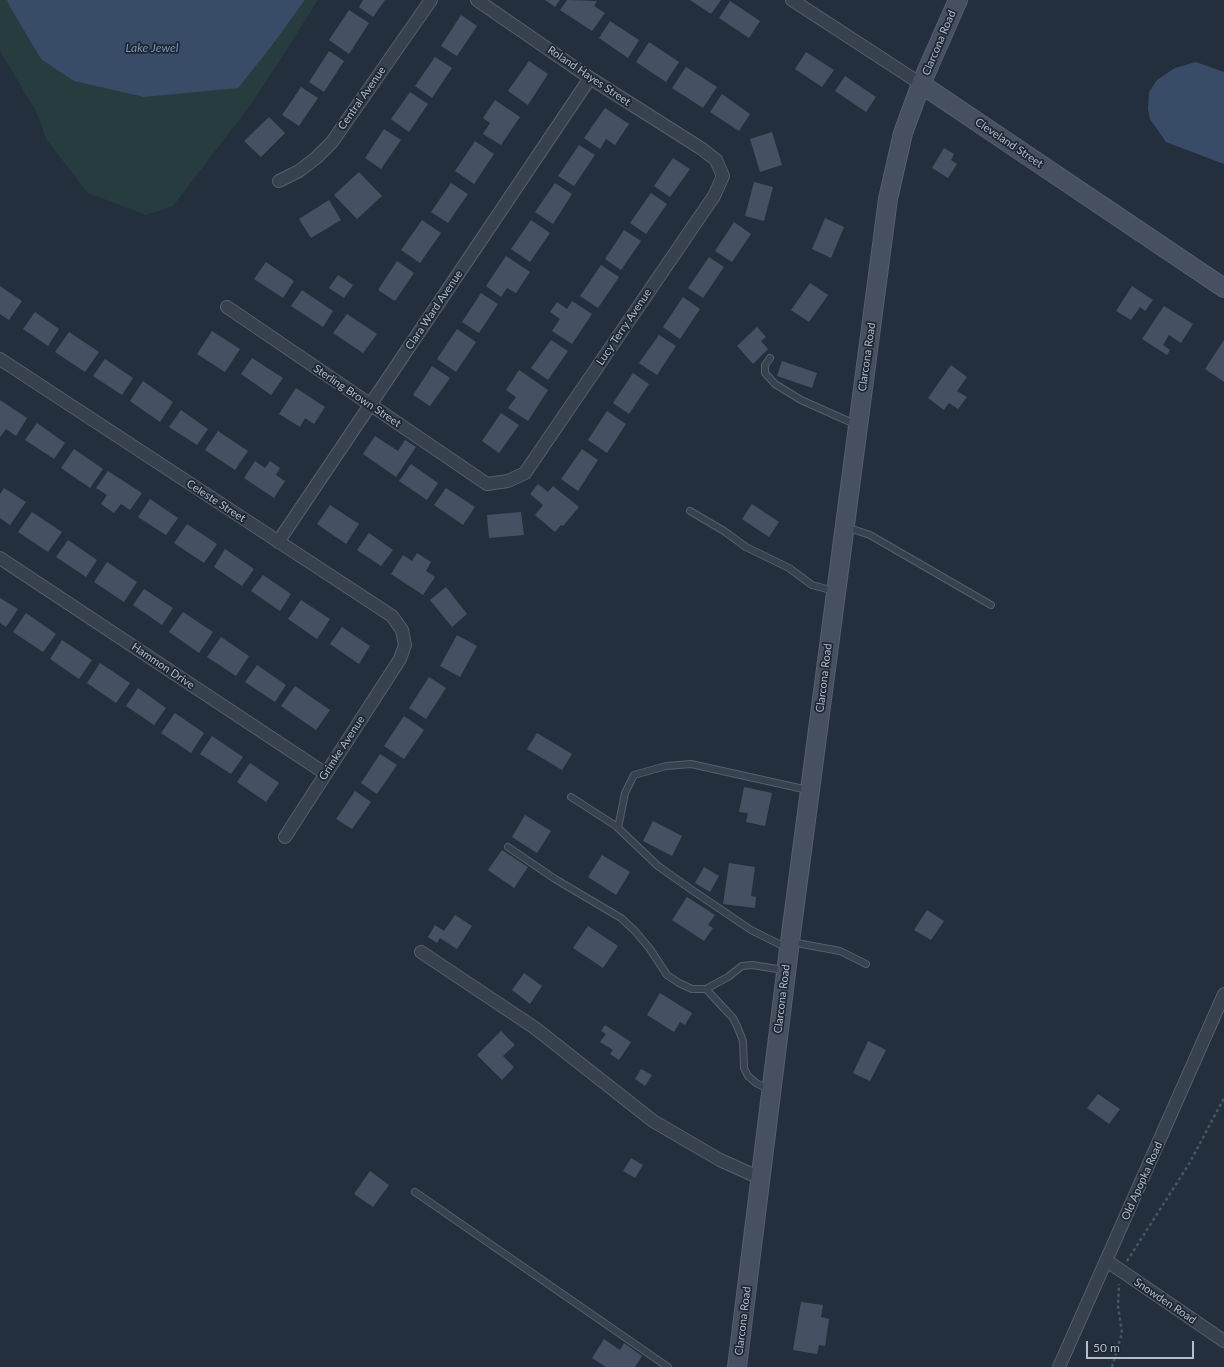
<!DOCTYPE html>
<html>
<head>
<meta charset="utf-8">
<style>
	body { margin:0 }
	#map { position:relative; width:1224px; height:1367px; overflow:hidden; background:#242f3e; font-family:Lato,sans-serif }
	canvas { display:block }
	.scale { position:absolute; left:1086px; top:1341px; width:108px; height:18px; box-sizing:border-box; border:2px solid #b4bcc9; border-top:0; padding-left:5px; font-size:12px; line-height:14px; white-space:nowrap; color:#b4bcc9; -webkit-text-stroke:3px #1d2633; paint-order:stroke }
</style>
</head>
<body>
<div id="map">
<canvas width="1224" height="1367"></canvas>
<div class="scale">50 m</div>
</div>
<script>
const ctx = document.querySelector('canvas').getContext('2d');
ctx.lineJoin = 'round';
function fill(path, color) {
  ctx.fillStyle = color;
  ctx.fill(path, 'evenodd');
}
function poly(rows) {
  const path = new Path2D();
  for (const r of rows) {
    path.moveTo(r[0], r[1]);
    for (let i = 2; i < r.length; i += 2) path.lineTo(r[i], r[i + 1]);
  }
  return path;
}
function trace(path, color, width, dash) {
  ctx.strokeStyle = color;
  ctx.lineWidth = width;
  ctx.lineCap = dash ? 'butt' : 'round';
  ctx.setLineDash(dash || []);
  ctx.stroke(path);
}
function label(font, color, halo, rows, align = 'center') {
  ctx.font = font + ' Lato,sans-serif';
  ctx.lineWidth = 3.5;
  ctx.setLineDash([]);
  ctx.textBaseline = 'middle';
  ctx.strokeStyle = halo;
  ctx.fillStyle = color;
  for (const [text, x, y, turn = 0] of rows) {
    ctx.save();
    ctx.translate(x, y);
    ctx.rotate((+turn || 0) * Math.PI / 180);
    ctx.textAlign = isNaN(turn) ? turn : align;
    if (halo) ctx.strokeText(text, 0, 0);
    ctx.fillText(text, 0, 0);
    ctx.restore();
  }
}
fill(poly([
	[0,0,7,0,10,7,41,59,270,48,305,0,318,0,255,99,173,206,146,215,88,193,46,139,38,115,0,51]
]), '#263c3f');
fill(poly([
	[7,0,305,0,270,48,238,88,144,97,74,81,41,59,10,7],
	[1196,62,1224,72,1224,164,1166,142,1150,119,1148,109,1149,92,1157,80,1175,68]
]), '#394c67');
fill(poly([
	[363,0,385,0,373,17,359,7],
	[545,0,560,0,555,7],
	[567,0,597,1,594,6,605,13,592,31,560,10],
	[690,0,721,0,711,14],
	[730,1,760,21,749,38,719,18],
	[349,10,369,23,349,54,329,40],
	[461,15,477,26,457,56,441,46],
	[610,21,639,40,628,58,599,38],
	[649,42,679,62,666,82,636,62],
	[329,51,344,61,324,92,309,82],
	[806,52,834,70,822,87,795,69],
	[435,57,452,68,432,98,415,86],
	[529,61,548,74,528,105,508,91],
	[686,67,717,87,703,108,672,88],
	[845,76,876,97,866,112,835,91],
	[301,87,318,98,299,126,282,115],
	[410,92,428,104,409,132,391,119],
	[722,94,750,114,739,131,710,112],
	[495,100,520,117,501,145,483,134,490,123,483,118],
	[605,108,629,124,615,145,606,139,600,149,584,138],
	[269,117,285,133,261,157,244,141],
	[384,129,401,140,381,169,365,158],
	[772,132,782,165,760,172,750,139],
	[475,141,494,154,474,184,455,171],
	[579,145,595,155,574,186,558,176],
	[944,148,954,154,951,160,957,164,948,178,932,168],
	[673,158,690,169,670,197,654,186],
	[359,172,382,196,357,219,334,195],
	[754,182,773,187,764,221,745,216],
	[451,183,468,194,448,223,431,212],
	[555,183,572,194,553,224,535,212],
	[651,193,667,204,646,234,630,223],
	[329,200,341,220,311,238,299,219],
	[825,218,844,227,831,258,812,249],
	[422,220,441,233,420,263,401,250],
	[531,220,550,233,530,262,511,249],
	[734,222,751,234,732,262,715,251],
	[624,230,641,241,621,270,605,259],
	[506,256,530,272,516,293,507,288,501,297,486,286],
	[709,257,724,267,703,298,688,288],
	[397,261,414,273,395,301,378,290],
	[266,262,294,281,283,298,254,279],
	[601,265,619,277,598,308,580,296],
	[338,275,353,285,344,298,329,288],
	[810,283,828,295,809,322,791,310],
	[0,286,22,301,9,320,0,314],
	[1132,286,1153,300,1145,311,1140,307,1131,320,1116,311],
	[302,290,333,311,323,327,291,306],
	[481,293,498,304,479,333,462,322],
	[683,297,700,309,680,339,663,327],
	[572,301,592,314,572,344,552,331,560,319,550,312,557,302,567,309],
	[1164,306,1193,324,1181,343,1169,335,1163,345,1170,350,1167,355,1142,339],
	[35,312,59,329,48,346,23,329],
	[347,314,377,334,363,353,333,333],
	[757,327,766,337,761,341,768,349,753,364,737,346],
	[457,329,476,342,456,372,437,359],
	[212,331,240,349,225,372,197,354],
	[69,332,99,352,85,372,55,352],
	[659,335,676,346,657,375,639,363],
	[551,340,568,351,548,380,531,368],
	[1224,340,1224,382,1205,369],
	[252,358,283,378,271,395,241,374],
	[105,359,133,378,122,395,93,376],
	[782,361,817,373,812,388,777,376],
	[951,365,967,377,957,391,967,397,958,409,949,403,944,410,928,398],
	[432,366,450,378,430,406,413,395],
	[519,370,548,390,528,421,508,408,516,397,506,390],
	[633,373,649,384,629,414,613,403],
	[143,381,173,402,160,422,130,401],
	[296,388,325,407,314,424,305,418,300,427,279,414],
	[0,400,27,418,16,436,6,429,0,437],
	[181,410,208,429,197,445,169,427],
	[607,411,626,424,607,453,588,440],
	[501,413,519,425,499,453,482,441],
	[37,423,65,443,54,459,25,440],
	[218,431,248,451,235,470,205,450],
	[375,436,398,451,405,440,416,447,396,477,363,454],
	[74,449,103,469,90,488,61,468],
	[582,449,598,460,578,491,561,479],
	[255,461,265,468,270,461,280,468,276,475,285,481,274,498,244,478],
	[411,464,438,483,427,500,399,481],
	[108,471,142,493,130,510,121,504,114,513,101,504,107,495,96,488],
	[538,484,548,492,553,486,579,507,563,526,561,525,555,532,535,515,543,505,530,494],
	[4,488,26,502,10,525,0,518,0,494],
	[446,488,475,507,463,525,434,505],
	[150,499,178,518,166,535,138,517],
	[752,504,779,522,769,537,742,519],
	[330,505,359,524,346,544,317,524],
	[32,512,62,532,48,552,18,532],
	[521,512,524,535,489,538,487,515],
	[187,524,217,544,204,563,174,543],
	[369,533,393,550,381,566,357,550],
	[68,540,97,560,86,577,56,557],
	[225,549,254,569,242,586,214,567],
	[417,553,431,562,426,571,435,577,423,595,391,574,403,555,412,561],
	[107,562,137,582,124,602,94,582],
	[263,575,291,594,280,611,251,591],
	[446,587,467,614,452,627,430,600],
	[144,589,173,608,162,625,133,605],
	[0,598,18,609,6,627,0,623],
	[301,600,330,619,317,639,288,619],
	[183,612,213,632,199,653,169,632],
	[26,613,56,634,43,652,13,632],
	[342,627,370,646,359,664,330,644],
	[457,635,477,646,460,677,440,666],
	[221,637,249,656,236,676,207,657],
	[62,640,92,660,79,679,50,659],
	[100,663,130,683,116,703,87,683],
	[257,665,286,685,275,702,245,682],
	[429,677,446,688,426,719,409,708],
	[295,686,330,710,316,730,281,706],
	[138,688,166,708,154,725,126,706],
	[175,713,204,733,191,753,161,733],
	[404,716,424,730,404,759,384,746],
	[537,733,572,754,562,770,527,749],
	[212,736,243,757,231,774,200,754],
	[380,754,397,765,377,794,361,783],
	[250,763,279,783,266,802,237,782],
	[744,787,772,793,765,826,746,822,748,813,739,812],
	[355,791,371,802,352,829,336,819],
	[525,815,551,831,537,853,512,837],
	[653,821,682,836,672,856,643,841],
	[502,850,528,867,514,888,488,870],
	[602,855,630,872,616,895,588,877],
	[729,863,755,867,751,896,756,897,755,908,723,904],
	[704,867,719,876,710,892,695,883],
	[687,897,715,915,708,925,713,928,704,941,672,920],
	[927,910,944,921,931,940,914,930],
	[455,915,472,926,457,949,440,938,437,943,428,937,435,925,444,931],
	[588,926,618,946,603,968,573,948],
	[524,973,542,986,530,1004,512,990],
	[660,993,692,1013,685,1025,680,1022,674,1032,647,1015],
	[605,1025,631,1042,619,1060,610,1054,613,1050,600,1042,606,1034,601,1031],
	[501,1031,515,1045,503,1056,514,1067,502,1080,477,1055],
	[868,1041,886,1050,870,1081,853,1073],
	[641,1069,652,1075,645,1086,635,1079],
	[1098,1094,1120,1109,1109,1124,1087,1108],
	[631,1158,643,1165,635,1178,623,1171],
	[370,1171,389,1185,373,1207,354,1194],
	[801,1302,823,1305,821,1317,829,1319,825,1346,819,1345,817,1354,793,1350],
	[604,1339,620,1350,624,1343,642,1356,635,1367,606,1367,592,1358]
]), '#455162');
const lane = poly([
	[770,358,765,365,765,373,775,384,801,400,857,425],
	[690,511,724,531,746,547,789,568,812,585,834,591],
	[846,527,870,535,991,605],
	[571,797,616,826,658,866,692,890,751,930,787,948],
	[618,828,625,793,634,775,666,766,691,764,808,790],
	[508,847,555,879,621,918,635,931,650,949,667,975,679,983,692,989,706,989,728,977,742,966,752,965,784,970],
	[791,942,840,951,866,964],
	[706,989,733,1018,737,1026,743,1041,744,1068,748,1076,756,1083,770,1090],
	[415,1192,668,1367]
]);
const street = poly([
	[792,0,921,84],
	[279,181,299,171,316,158,332,142,431,0],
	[227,307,487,484,508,481,525,473,714,196,723,176,716,160,702,149,590,78,477,0],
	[0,359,392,616,402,630,405,645,400,659,285,837],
	[278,542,590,78],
	[0,558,326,774],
	[421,952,535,1028,653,1121,720,1160,760,1178],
	[1107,1261,1224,1341],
	[1059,1367,1224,994]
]);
const secondary = poly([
	[921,84,1224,288],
	[737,1367,789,949,888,199,903,133,921,84,958,0]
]);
trace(lane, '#565f6c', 8);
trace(street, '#565f6c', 14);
trace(secondary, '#565f6c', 20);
trace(poly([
	[1127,1261,1189,1164,1224,1098],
	[1112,1367,1122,1333,1118,1306,1119,1284]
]), '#44595c', 2.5, [3, 3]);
trace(lane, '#38414e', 6);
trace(street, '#38414e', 12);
trace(secondary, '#465061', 18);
label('11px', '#b4bcc9', '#1d2633', [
	["Clarcona Road",939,43,-67],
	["Roland Hayes Street",589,76,34],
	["Central Avenue",362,98,-55],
	["Cleveland Street",1009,143,34],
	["Clara Ward Avenue",434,310,-56],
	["Lucy Terry Avenue",624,327,-56],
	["Clarcona Road",867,357,-82],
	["Sterling Brown Street",357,396,34],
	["Celeste Street",216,501,33],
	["Hammon Drive",163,666,34],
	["Clarcona Road",824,678,-83],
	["Grimke Avenue",342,748,-57],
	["Clarcona Road",782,999,-83],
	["Old Apopka Road",1142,1181,-66],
	["Snowden Road",1165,1301,34],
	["Clarcona Road",743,1321,-83]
]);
label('italic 12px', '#7c92b1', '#1d2633', [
	["Lake Jewel",152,48]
]);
</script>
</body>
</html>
